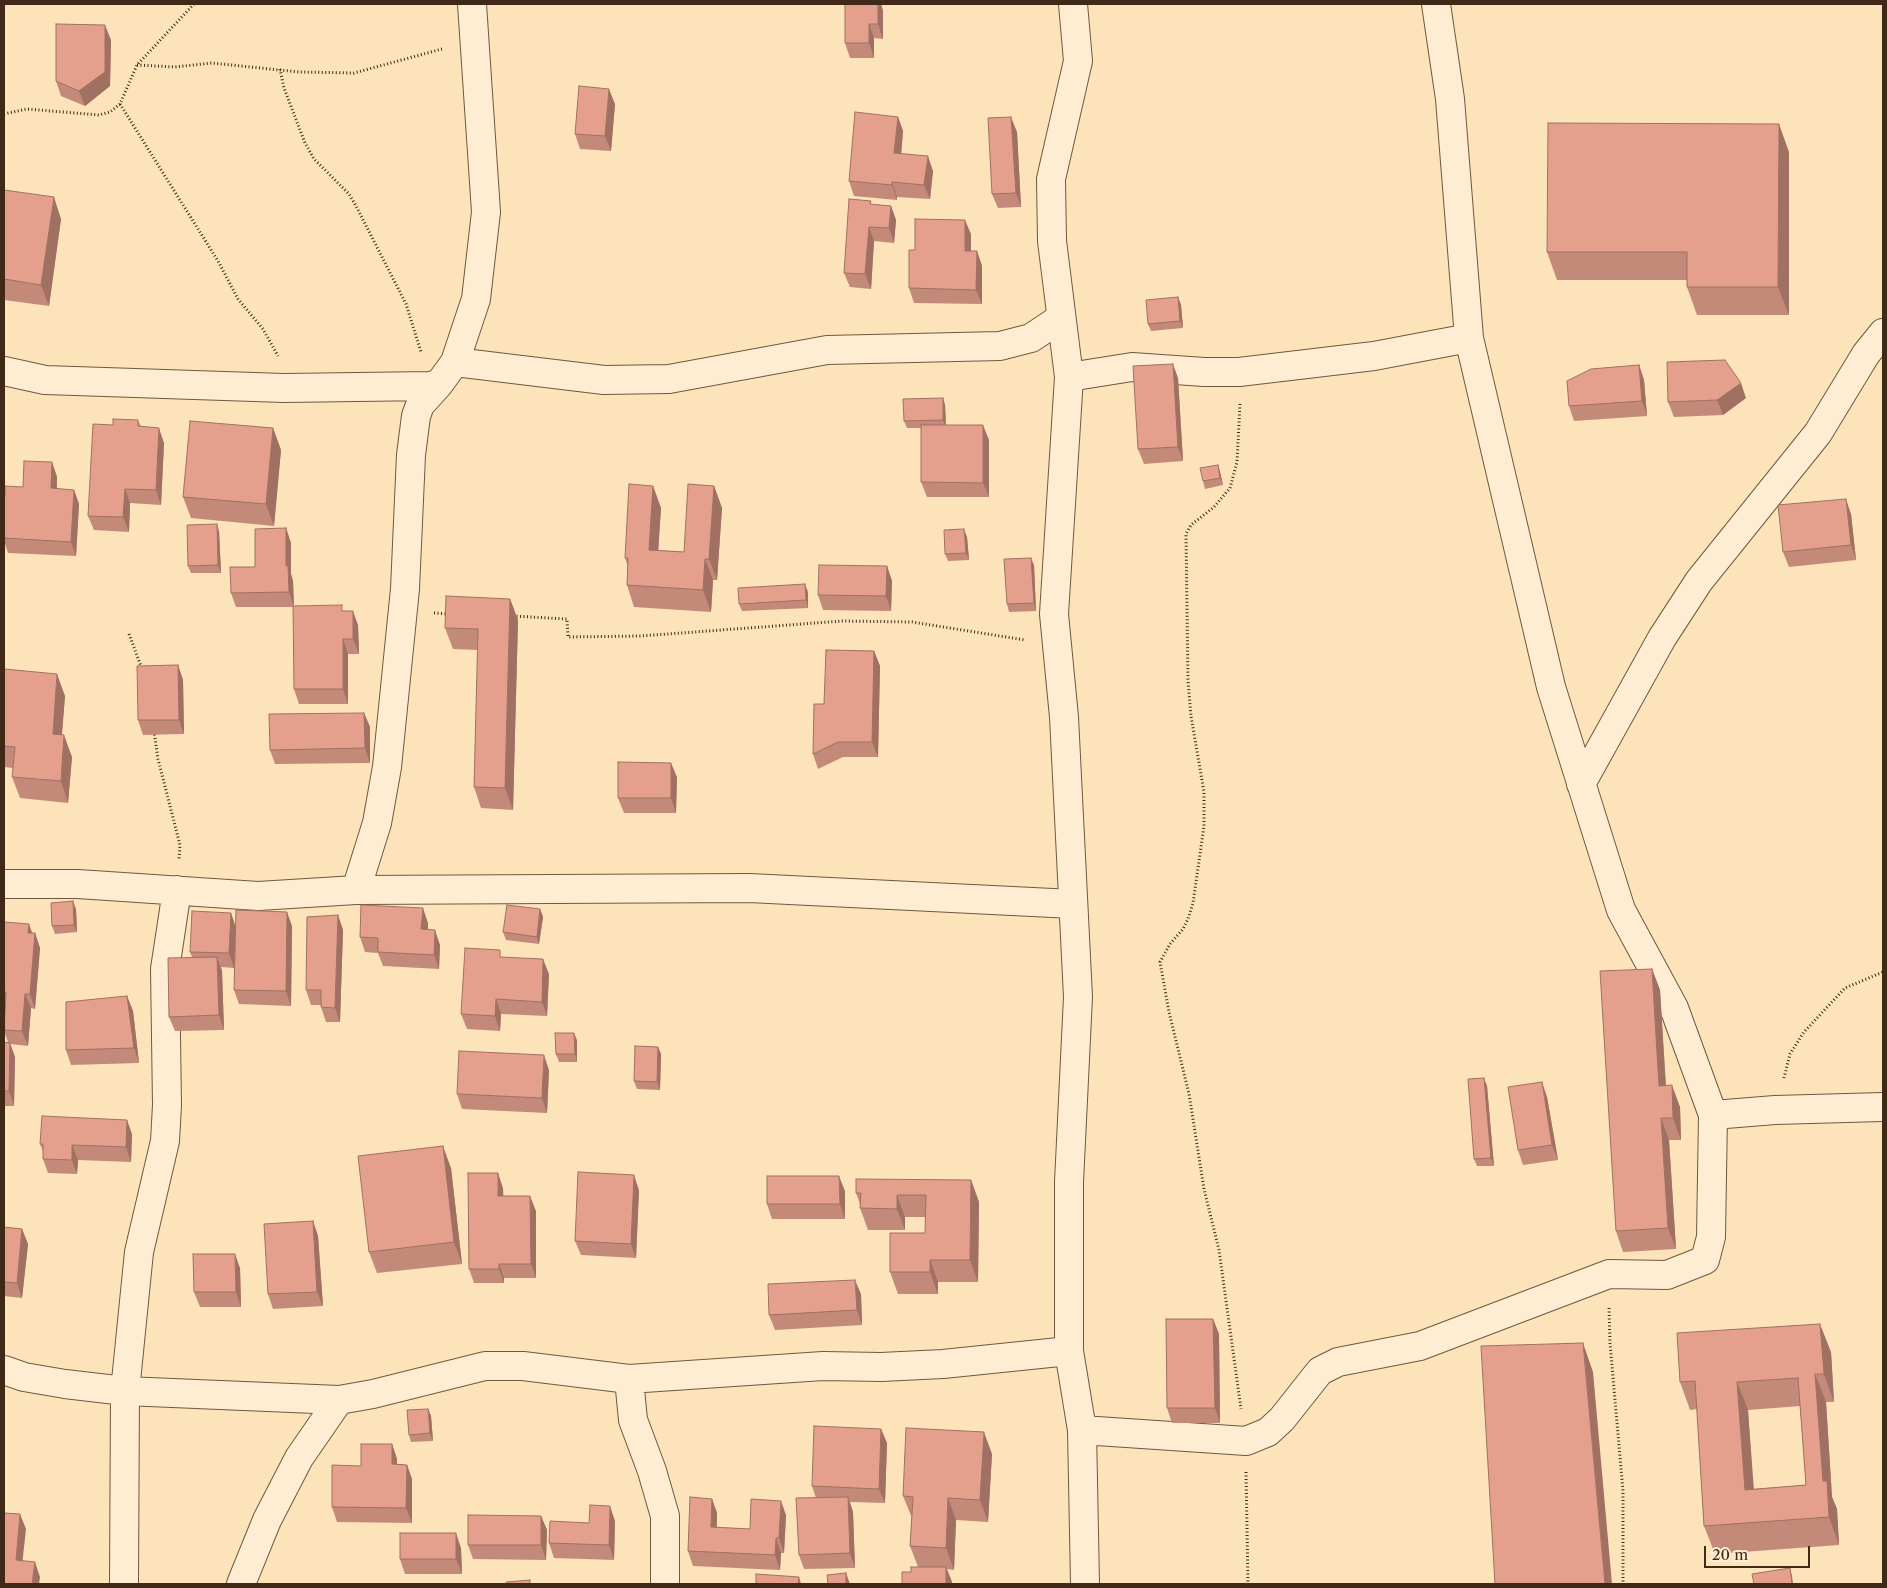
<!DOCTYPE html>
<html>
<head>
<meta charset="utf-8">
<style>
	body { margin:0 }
	#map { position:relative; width:1887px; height:1588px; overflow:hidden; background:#fde3ba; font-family:"Libre Caslon Text",serif }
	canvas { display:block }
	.frame { position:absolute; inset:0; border:5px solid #402916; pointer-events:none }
	.scale { position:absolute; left:1704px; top:1546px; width:106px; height:22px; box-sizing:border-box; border:2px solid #402916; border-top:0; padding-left:6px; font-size:15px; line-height:18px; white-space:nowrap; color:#402916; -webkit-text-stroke:4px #feedd2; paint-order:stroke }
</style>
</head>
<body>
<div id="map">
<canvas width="1887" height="1588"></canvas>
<div class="frame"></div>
<div class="scale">20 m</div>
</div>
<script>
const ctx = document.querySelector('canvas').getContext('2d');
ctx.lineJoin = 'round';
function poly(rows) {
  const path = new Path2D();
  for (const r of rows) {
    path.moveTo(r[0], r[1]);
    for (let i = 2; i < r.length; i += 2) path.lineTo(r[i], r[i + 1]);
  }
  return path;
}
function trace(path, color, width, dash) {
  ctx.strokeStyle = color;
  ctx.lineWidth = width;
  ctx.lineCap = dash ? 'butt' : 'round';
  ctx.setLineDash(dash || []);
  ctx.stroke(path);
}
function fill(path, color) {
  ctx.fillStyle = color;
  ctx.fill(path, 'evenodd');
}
const minor = poly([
	[1073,4,1078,61,1051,179,1052,241,1069,377,1054,614,1064,717,1078,997,1069,1182,1069,1351,1082,1430,1085,1584],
	[455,362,604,380,669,379,827,350,1000,346,1031,338,1061,318],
	[4,371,45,380,284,388,430,386,439,384],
	[1069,377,1132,367,1204,372,1239,372,1374,356,1469,338],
	[1581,784,1662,638,1699,581,1818,433,1866,354,1883,333],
	[4,884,78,884,258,896,356,890,377,823,387,767,405,589,411,455,416,416,420,405,439,384,455,362,476,299,486,212,472,4],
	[356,890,749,888,1073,904],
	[1713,1115,1775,1110,1883,1107],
	[4,1370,24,1377,65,1384,125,1391,339,1400,373,1394,485,1366,523,1366,629,1379,823,1366,881,1367,943,1364,1069,1351],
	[629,1379,633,1420,652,1471,665,1516,665,1584],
	[1082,1430,1246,1441,1268,1432,1282,1419,1320,1371,1338,1362,1420,1346,1609,1274,1667,1275,1705,1260,1711,1237,1713,1115,1674,1008,1621,910,1551,687,1469,338,1450,99,1436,4],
	[124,1584,125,1391,139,1252,165,1141,167,1105,165,969,177,890],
	[241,1584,267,1520,299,1458,339,1400]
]);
trace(minor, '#6f583f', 30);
trace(poly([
	[137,65,175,67,212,63,299,72,354,73,442,49],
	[280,69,284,88,305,143,314,159,349,194,356,206,406,304,421,352],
	[120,104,218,261,238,299,263,329,278,356],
	[4,114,27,109,99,115,110,112,120,104,137,65,194,4],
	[1240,404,1237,462,1230,488,1214,507,1191,525,1186,534,1188,681,1191,716,1204,792,1204,826,1193,903,1188,919,1183,929,1170,944,1160,962,1169,1012,1189,1094,1204,1189,1219,1250,1241,1409],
	[434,613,450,614],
	[513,616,567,619,568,637,641,636,842,621,912,622,1025,640],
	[129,634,142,669],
	[154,731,158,759,180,845,179,860],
	[1784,1078,1790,1054,1804,1032,1845,988,1883,972],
	[1609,1308,1610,1343,1623,1491,1623,1584],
	[1246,1472,1248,1584]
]), '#402916', 3, [1, 2.5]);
trace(minor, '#feedd2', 28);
fill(poly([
	[845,4,881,4,883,11,883,39,874,38,874,58,850,58,845,43],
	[111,40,110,86,85,106,61,96,56,81],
	[615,104,611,151,580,149,575,134],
	[898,117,903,131,901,154,933,171,930,199,897,197,897,200,854,196,849,181],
	[1017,132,1021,207,998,208,992,194],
	[1789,152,1789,315,1697,315,1687,287,1687,280,1557,280,1547,252],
	[4,190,61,219,49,306,4,300],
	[872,204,891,206,896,220,894,243,874,241,871,289,850,287,844,273],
	[971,234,971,251,977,251,982,266,982,304,914,303,909,288,915,250],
	[1178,297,1181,305,1183,328,1151,331,1148,324],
	[1639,365,1644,380,1647,416,1574,421,1569,406],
	[1178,378,1183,461,1144,464,1138,449],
	[943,398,945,405,946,425,989,440,989,497,927,497,921,482,921,428,907,428,904,421],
	[1746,398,1723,415,1674,417,1668,402],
	[138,420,141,427,164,443,161,505,130,503,129,532,94,530,88,516],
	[273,428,281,450,274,526,191,518,183,497],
	[52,462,57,477,57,489,74,490,79,504,76,556,8,553,4,541,4,495,23,487],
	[1218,465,1220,472,1223,485,1205,489,1203,481],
	[653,486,661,508,658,550,684,552,714,486,722,508,717,580,713,580,711,612,634,607,627,585,628,567,625,558],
	[1851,514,1856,560,1789,567,1783,552],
	[286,528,291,543,291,574,293,581,294,606,344,611,358,625,359,654,348,654,348,704,299,704,294,689,293,607,236,607,231,593,255,567],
	[219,531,221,573,191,573,188,566],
	[967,537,969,560,948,561,945,554],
	[1034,565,1036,611,1009,612,1007,604],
	[887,566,892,581,891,611,823,610,818,595],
	[808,592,808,608,742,611,739,604],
	[510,599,518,620,513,810,481,808,474,787,478,650,453,649,445,628],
	[874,651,880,666,878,757,843,757,818,769,813,754,824,704],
	[178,665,183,680,184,734,143,735,138,720],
	[4,669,65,696,62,735,72,757,68,803,20,798,12,777,13,768,4,767],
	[364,713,370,727,370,763,275,764,270,750],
	[677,777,676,813,624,813,618,798],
	[76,909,77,932,55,934,52,926],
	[540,909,543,917,539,944,506,940,503,932],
	[231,913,235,926,292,926,291,1006,239,1004,234,990,234,968,221,967,222,971,224,1030,175,1031,169,1017,192,957,190,952],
	[338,915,343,930,340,1022,326,1022,321,1007,321,1005,311,1005,306,990],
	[4,922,32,933,35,933,40,948,35,1009,31,1008,28,1046,10,1044,15,1057,14,1106,4,1106,4,1042,8,1042,4,1031,5,1006,4,1006],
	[428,923,428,930,440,945,439,969,383,966,378,953,365,952,360,937],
	[1652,969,1660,990,1666,1085,1680,1107,1681,1140,1669,1140,1676,1249,1623,1252,1616,1231],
	[549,974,547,1016,501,1014,500,1031,467,1029,461,1014],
	[127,996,133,1011,139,1063,71,1065,66,1050],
	[577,1040,577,1062,559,1062,556,1054],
	[658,1047,661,1054,660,1090,637,1089,634,1081],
	[549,1070,547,1113,462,1109,457,1094],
	[1487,1086,1494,1166,1477,1166,1474,1159],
	[1547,1097,1558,1160,1523,1165,1518,1150],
	[132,1134,131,1162,78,1160,77,1174,48,1173,43,1159,43,1151,40,1144],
	[451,1168,462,1264,377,1273,369,1252],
	[971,1180,979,1202,978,1282,938,1282,938,1294,898,1294,890,1272,925,1233,925,1217,905,1217,905,1230,868,1230,860,1208,860,1204,856,1193],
	[503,1188,503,1196,536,1211,536,1278,504,1278,504,1283,474,1283,469,1269],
	[639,1190,636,1258,581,1255,575,1241],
	[845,1191,845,1219,772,1219,767,1204],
	[313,1221,318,1236,323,1306,273,1309,268,1294],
	[4,1227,22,1229,28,1244,22,1298,4,1296],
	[240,1268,241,1307,200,1307,194,1292],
	[861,1294,862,1325,775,1330,769,1315],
	[1213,1319,1219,1334,1220,1423,1172,1423,1167,1408],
	[1831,1352,1834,1402,1826,1402,1832,1497,1837,1509,1839,1545,1715,1554,1704,1526,1697,1409,1690,1410,1680,1382],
	[1800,1406,1806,1485,1753,1489,1748,1410],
	[428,1409,431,1416,433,1441,411,1442,409,1435],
	[881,1429,887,1443,885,1503,850,1502,853,1512,855,1568,804,1569,799,1555,816,1498,812,1486],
	[392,1444,397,1459,397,1464,407,1465,412,1479,412,1523,337,1522,332,1507,361,1466],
	[992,1454,988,1522,956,1520,954,1570,947,1569,952,1582,911,1572,918,1567,910,1546,912,1518,903,1496],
	[712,1499,717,1513,717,1527,750,1529,786,1515,784,1553,781,1553,780,1570,693,1566,688,1551],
	[541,1516,547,1530,546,1560,473,1559,468,1545],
	[615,1521,614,1560,554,1558,549,1543,589,1523],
	[461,1548,462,1574,405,1574,400,1559]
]), '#c48a79');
fill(poly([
	[878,4,881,4,883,11,883,39,878,24],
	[869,24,874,38,874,58,869,43],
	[105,25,111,40,110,86,85,106,79,91],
	[609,89,615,104,611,151,605,136],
	[898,117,903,131,900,168,894,153],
	[1011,117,1017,132,1021,207,1016,193],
	[1779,124,1789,152,1789,315,1778,287],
	[928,156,933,171,930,199,924,185],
	[892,182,897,197,897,200,892,185],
	[54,197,61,219,49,306,41,285],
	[891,206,896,220,894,243,889,228],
	[965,220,971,234,971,265,965,251],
	[869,227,874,241,871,289,865,274],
	[977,251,982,266,982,304,976,290],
	[1178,297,1181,305,1183,328,1180,321],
	[1173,364,1178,378,1183,461,1178,447],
	[1639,365,1644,380,1647,416,1642,401],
	[1741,383,1746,398,1723,415,1717,400],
	[943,398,945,405,946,427,943,420],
	[983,425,989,440,989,497,983,483],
	[159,428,164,443,161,505,156,490],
	[273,428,281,450,274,526,266,504],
	[52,462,57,477,56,503,51,488],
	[1218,465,1220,472,1223,485,1220,478],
	[653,486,661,508,657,571,649,550],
	[714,486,722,508,717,580,709,559],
	[125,489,130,503,129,532,123,517],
	[74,490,79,504,76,556,71,542],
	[1846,499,1851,514,1856,560,1851,545],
	[217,524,219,531,221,573,218,565],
	[286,528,291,543,291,574,293,581,294,607,289,592,286,566],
	[964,529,967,537,969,560,966,553],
	[1031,558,1034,565,1036,611,1034,603],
	[705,559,713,580,711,612,703,590],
	[887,566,892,581,891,611,886,596],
	[805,584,808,592,808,608,806,600],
	[510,599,518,620,513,810,505,788],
	[353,611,358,625,359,654,353,639],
	[343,639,348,654,348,704,343,689],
	[874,651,880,666,878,757,872,742],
	[178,665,183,680,184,734,179,720],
	[57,674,65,696,60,755,53,734],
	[364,713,370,727,370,763,365,748],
	[64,735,72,757,68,803,61,781],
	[671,763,677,777,676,813,671,798],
	[73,901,76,909,77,932,74,925],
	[423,908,428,923,427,944,421,929],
	[540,909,543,917,539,944,537,937],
	[287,912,292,926,291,1006,286,991],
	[231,913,236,928,234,968,229,953],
	[338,915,343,930,340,1022,335,1008],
	[29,924,34,938,35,933,40,948,35,1009,30,994,28,933],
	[435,930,440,945,439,969,434,955],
	[217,957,222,971,224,1030,219,1015],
	[543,959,549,974,547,1016,542,1002],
	[1652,969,1660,990,1667,1107,1659,1086],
	[25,994,31,1008,28,1046,22,1031],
	[127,996,133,1011,139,1063,134,1048],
	[496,999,501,1014,500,1031,495,1016],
	[574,1033,577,1040,577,1062,575,1054],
	[10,1043,15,1057,14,1106,9,1091],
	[658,1047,661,1054,660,1090,657,1082],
	[544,1055,549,1070,547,1113,542,1098],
	[1484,1078,1487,1086,1494,1166,1491,1158],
	[1542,1082,1547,1097,1558,1160,1552,1145],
	[1672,1085,1680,1107,1681,1140,1673,1118],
	[1661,1118,1669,1140,1676,1249,1668,1228],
	[127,1120,132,1134,131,1162,126,1147],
	[72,1145,78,1160,77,1174,72,1160],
	[443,1146,451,1168,462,1264,454,1242],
	[498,1173,503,1188,504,1210,498,1196],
	[634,1175,639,1190,636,1258,631,1244],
	[839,1176,845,1191,845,1219,840,1204],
	[971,1180,979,1202,978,1282,970,1260],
	[897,1195,905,1217,905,1230,897,1209],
	[530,1196,536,1211,536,1278,531,1264],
	[313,1221,318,1236,323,1306,317,1292],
	[22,1229,28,1244,22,1298,17,1283],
	[235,1254,240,1268,241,1307,236,1292],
	[930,1260,938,1282,938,1294,930,1272],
	[499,1264,504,1278,504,1283,499,1269],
	[855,1280,861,1294,862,1325,857,1310],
	[1213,1319,1219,1334,1220,1423,1215,1408],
	[1820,1324,1831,1352,1834,1402,1824,1374],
	[1583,1343,1593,1372,1612,1584,1605,1584],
	[1815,1374,1826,1402,1832,1497,1837,1509,1839,1545,1829,1517,1823,1481],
	[1737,1382,1748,1410,1756,1518,1745,1490],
	[428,1409,431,1416,433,1441,430,1433],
	[881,1429,887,1443,885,1503,879,1489],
	[984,1432,992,1454,988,1522,980,1500],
	[392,1444,397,1459,397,1479,392,1464],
	[407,1465,412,1479,412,1523,406,1508],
	[848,1497,853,1512,855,1568,850,1553],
	[948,1498,956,1520,954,1570,946,1548],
	[712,1499,717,1513,716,1542,711,1527],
	[781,1501,786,1515,784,1553,779,1538],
	[610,1506,615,1521,614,1560,609,1545],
	[20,1514,26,1529,21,1575,16,1560],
	[541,1516,547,1530,546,1560,541,1545],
	[456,1533,461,1548,462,1574,456,1559],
	[776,1538,781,1553,780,1570,775,1555],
	[35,1562,40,1577,39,1584,32,1584],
	[946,1567,952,1582,952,1584,946,1584],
	[1790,1568,1792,1576,1793,1584,1792,1584],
	[846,1573,850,1584,846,1584],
	[799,1577,801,1584,798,1584]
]), '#a07063');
const building = poly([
	[845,4,878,4,878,24,869,24,869,43,845,43,845,4],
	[56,24,105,25,105,72,79,91,56,81,56,24],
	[579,86,609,89,605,136,575,134,579,86],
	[855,112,898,117,894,153,928,156,924,185,892,182,892,185,849,181,855,112],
	[1011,117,1016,193,992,194,988,118,1011,117],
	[1548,123,1779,124,1778,287,1687,287,1687,252,1547,252,1548,123],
	[4,190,54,197,41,285,4,279,4,190],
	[849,199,871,201,870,204,891,206,889,228,869,227,865,274,844,273,849,199],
	[915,219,965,220,965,251,977,251,976,290,909,288,909,250,915,250,915,219],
	[1178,297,1180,321,1148,324,1146,300,1178,297],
	[1725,360,1741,383,1717,400,1668,402,1667,362,1725,360],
	[1173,364,1178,447,1138,449,1133,366,1173,364],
	[1639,365,1642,401,1569,406,1567,381,1591,369,1639,365],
	[943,398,943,420,904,421,903,399,943,398],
	[113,419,138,420,138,426,159,428,156,490,125,489,123,517,88,516,93,424,113,425,113,419],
	[190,421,273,428,266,504,183,497,190,421],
	[921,425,983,425,983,483,921,482,921,425],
	[24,461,52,462,51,488,74,490,71,542,4,538,4,495,5,495,5,486,23,487,24,461],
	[1218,465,1220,478,1203,481,1200,468,1218,465],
	[629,484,653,486,649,550,684,552,688,484,714,486,709,559,705,559,703,590,627,585,628,558,625,558,629,484],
	[1846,499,1851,545,1783,552,1778,505,1846,499],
	[217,524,218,565,188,566,187,525,217,524],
	[286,528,286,566,288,566,289,592,231,593,230,567,255,567,255,529,286,528],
	[964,529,966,553,945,554,944,530,964,529],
	[1031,558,1034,603,1007,604,1004,559,1031,558],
	[819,565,887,566,886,596,818,595,819,565],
	[805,584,806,600,739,604,738,588,805,584],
	[446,596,510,599,505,788,474,787,478,629,445,628,446,596],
	[342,605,342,611,353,611,353,639,343,639,343,689,294,689,293,606,342,605],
	[826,650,874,651,872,742,838,742,813,754,814,704,824,704,826,650],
	[178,665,179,720,138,720,137,666,178,665],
	[4,669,57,674,53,734,64,735,61,781,12,777,15,747,4,746,4,669],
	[364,713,365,748,270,750,269,714,364,713],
	[618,762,671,763,671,798,618,798,618,762],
	[73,901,74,925,52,926,51,903,73,901],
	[361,905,423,908,421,929,435,930,434,955,378,952,378,938,360,937,361,905],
	[507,905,540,909,537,937,503,932,507,905],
	[236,910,287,912,286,991,234,990,236,910],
	[192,911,231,913,229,953,190,952,192,911],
	[338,915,335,1008,321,1007,321,990,306,990,307,917,338,915],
	[4,922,29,924,28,933,35,933,30,994,25,994,22,1031,4,1030,6,992,4,992,4,922],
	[465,948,500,950,500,957,543,959,542,1002,496,999,495,1016,461,1014,465,948],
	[217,957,219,1015,169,1017,168,958,217,957],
	[1652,969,1659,1086,1672,1085,1673,1118,1661,1118,1668,1228,1616,1231,1600,971,1652,969],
	[127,996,134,1048,66,1050,66,1002,127,996],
	[555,1033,574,1033,575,1054,556,1054,555,1033],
	[4,1042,10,1043,9,1091,4,1091,4,1042],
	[635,1046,658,1047,657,1082,634,1081,635,1046],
	[459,1051,544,1055,542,1098,457,1094,459,1051],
	[1484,1078,1491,1158,1474,1159,1468,1079,1484,1078],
	[1542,1082,1552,1145,1518,1150,1508,1087,1542,1082],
	[42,1116,127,1120,126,1147,72,1145,72,1160,43,1159,43,1144,40,1144,42,1116],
	[443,1146,454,1242,369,1252,358,1156,443,1146],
	[578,1172,634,1175,631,1244,575,1241,578,1172],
	[468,1173,498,1173,498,1196,530,1196,531,1264,499,1264,499,1269,469,1269,468,1173],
	[767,1176,839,1176,840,1204,767,1204,767,1176],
	[856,1179,971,1180,970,1260,930,1260,930,1272,890,1272,890,1233,925,1233,926,1195,897,1195,897,1209,860,1208,861,1193,856,1193,856,1179],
	[313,1221,317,1292,268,1294,264,1224,313,1221],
	[4,1227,22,1229,17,1283,4,1282,4,1227],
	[193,1254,235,1254,236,1292,194,1292,193,1254],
	[855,1280,857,1310,769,1315,768,1284,855,1280],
	[1166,1319,1213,1319,1215,1408,1167,1408,1166,1319],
	[1820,1324,1824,1374,1815,1374,1823,1481,1827,1481,1829,1517,1704,1526,1695,1381,1680,1382,1677,1333,1820,1324],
	[1798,1378,1806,1485,1745,1490,1737,1382,1798,1378],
	[1583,1343,1605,1584,1495,1584,1481,1346,1583,1343],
	[428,1409,430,1433,409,1435,407,1410,428,1409],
	[814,1426,881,1429,879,1489,812,1486,814,1426],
	[906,1428,984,1432,980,1500,948,1498,946,1548,910,1546,913,1497,903,1496,906,1428],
	[361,1444,392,1444,392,1464,407,1465,406,1508,332,1507,332,1465,361,1466,361,1444],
	[690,1497,712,1499,711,1527,750,1529,751,1499,781,1501,779,1538,776,1538,775,1555,688,1551,690,1497],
	[848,1497,850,1553,799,1555,796,1498,848,1497],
	[590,1505,610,1506,609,1545,549,1543,550,1521,589,1523,590,1505],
	[4,1513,20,1514,16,1560,35,1562,32,1584,4,1584,4,1513],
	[468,1515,541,1516,541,1545,468,1545,468,1515],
	[400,1533,456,1533,456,1559,400,1559,400,1533],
	[911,1567,946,1567,946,1584,902,1584,902,1572,911,1572,911,1567],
	[1790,1568,1792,1584,1754,1584,1752,1574,1790,1568],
	[846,1573,846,1584,828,1584,827,1575,846,1573],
	[756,1574,799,1577,798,1584,756,1584,756,1574],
	[530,1580,530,1584,507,1584,506,1582,530,1580]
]);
fill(building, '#e4a08d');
trace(building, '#a07063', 1);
</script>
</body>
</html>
